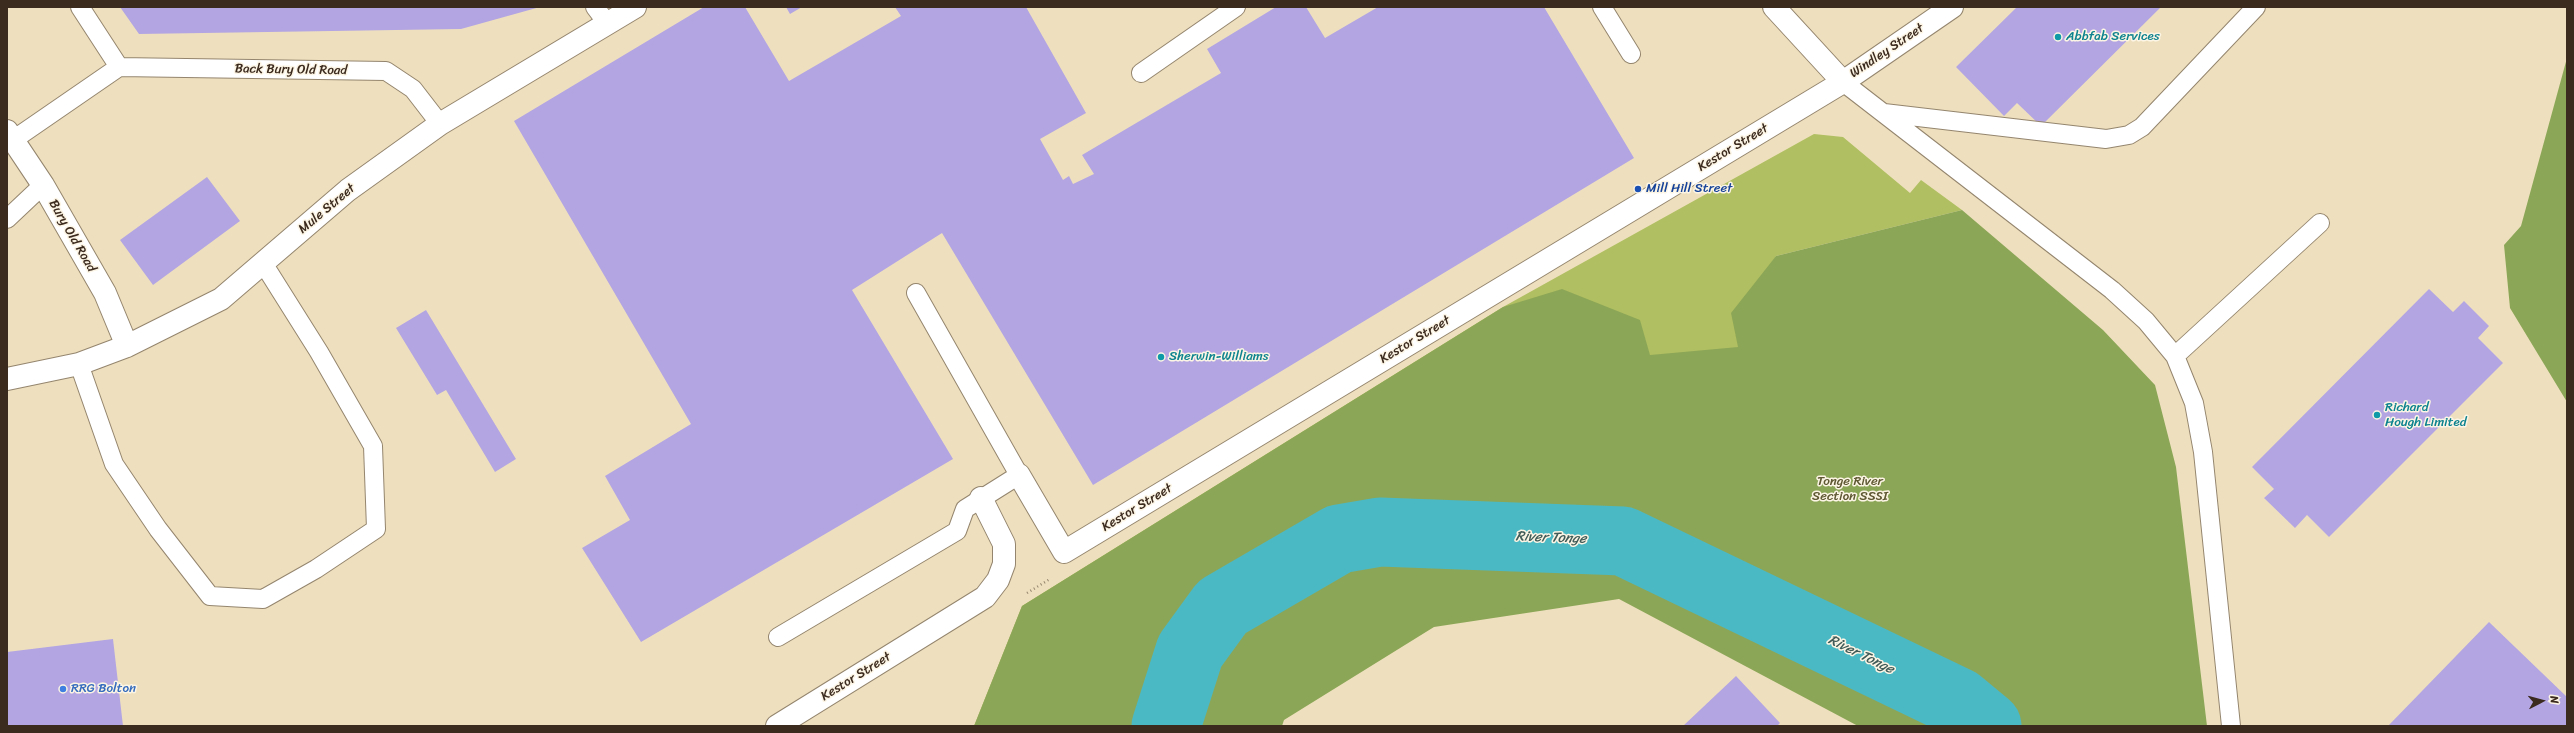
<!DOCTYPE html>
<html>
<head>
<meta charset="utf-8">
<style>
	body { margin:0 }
	#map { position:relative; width:2574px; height:733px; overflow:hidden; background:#eee0be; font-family:Sriracha,sans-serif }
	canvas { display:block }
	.frame { position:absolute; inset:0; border:8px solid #3b2a1e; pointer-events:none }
	.north { position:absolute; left:2522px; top:681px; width:40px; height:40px; -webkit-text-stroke:3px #fcf5e5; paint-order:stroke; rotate:84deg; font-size:11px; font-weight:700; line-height:16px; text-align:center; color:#3b2a1e }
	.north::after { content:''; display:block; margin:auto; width:14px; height:18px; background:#3b2a1e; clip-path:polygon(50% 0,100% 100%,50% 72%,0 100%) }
</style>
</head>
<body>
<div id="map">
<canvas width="2574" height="733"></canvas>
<div class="frame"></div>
<div class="north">N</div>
</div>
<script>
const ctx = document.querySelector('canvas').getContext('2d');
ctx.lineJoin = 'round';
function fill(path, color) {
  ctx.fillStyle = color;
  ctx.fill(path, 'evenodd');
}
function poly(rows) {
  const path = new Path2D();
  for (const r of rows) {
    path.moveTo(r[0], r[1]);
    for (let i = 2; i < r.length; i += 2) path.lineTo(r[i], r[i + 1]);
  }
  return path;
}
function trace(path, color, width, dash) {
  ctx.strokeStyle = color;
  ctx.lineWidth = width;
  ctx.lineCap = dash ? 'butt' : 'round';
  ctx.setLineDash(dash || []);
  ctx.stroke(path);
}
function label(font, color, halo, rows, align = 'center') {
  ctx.font = font + ' Sriracha,sans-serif';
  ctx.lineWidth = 3;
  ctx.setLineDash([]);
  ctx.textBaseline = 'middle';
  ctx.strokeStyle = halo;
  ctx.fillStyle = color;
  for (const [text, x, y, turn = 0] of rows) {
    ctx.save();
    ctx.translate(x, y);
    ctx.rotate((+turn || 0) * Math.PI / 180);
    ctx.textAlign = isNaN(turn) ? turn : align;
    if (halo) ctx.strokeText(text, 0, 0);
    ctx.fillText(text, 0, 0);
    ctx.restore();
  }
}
fill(poly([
	[1814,134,1843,137,1910,193,1921,180,1962,210,1776,256,1739,347,1636,522,974,726,1022,606,1503,307]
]), '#b0bf61');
fill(poly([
	[2567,58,2567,402,2510,308,2504,245,2521,226],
	[1962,210,2103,330,2155,385,2176,467,2207,726,1858,726,1619,599,1434,627,1284,720,1282,726,974,726,1022,606,1503,307,1562,289,1640,320,1650,355,1738,347,1731,313,1776,256]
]), '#8ca657');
trace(poly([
	[1166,726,1190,651,1222,607,1339,539,1380,532,1623,541,1958,702,1987,726]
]), '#4bb9c4', 69);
fill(poly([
	[120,7,540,7,461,29,139,34],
	[704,7,745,7,789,81,901,16,895,7,1026,7,1086,113,1040,139,1063,180,1069,176,1073,184,1094,174,1082,155,1221,73,1207,49,1276,7,1306,7,1325,38,1378,7,1544,7,1634,158,1093,485,942,233,852,290,953,459,641,642,582,548,630,520,605,476,691,424,514,121],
	[786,7,802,7,790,14],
	[2017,7,2161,7,2041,126,2017,103,2004,116,1956,67],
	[207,177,240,221,153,285,120,240],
	[2429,289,2453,312,2464,301,2489,326,2478,338,2503,363,2329,537,2307,515,2295,528,2264,498,2274,489,2252,467],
	[426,310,516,459,495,472,446,390,437,395,396,328],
	[2489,622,2567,697,2567,726,2388,726],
	[113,639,123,726,7,726,7,652],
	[1736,676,1780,723,1777,726,1683,726]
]), '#b3a5e2');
const service = poly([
	[80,7,119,67],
	[595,7,607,23],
	[1602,7,1631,54],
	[1141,73,1236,7],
	[1843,82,2112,290,2146,321,2175,356,2194,403,2203,452,2231,726],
	[1884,113,2106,139,2129,135,2142,127,2256,7],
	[13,140,119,67,386,71,413,89,440,124],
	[7,219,43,185],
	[2175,356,2320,223],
	[79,364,114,464,158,529,210,596,263,599,316,569,376,529,373,446,319,352,263,263],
	[778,637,957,531,965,509,1019,475,916,293]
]);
const minor = poly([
	[1774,7,1843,82],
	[7,131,43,185,105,293,127,346],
	[7,379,79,364,127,346,221,299,348,190,440,124,635,7],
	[1019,475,1064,552,1843,82,1952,7],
	[777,726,985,597,998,580,1004,564,1004,544,981,498]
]);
trace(service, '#94856e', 20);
trace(minor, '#94856e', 24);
trace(poly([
	[1027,593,1050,579]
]), '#94856e', 2.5, [1, 3]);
trace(service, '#fff', 18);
trace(minor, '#fff', 22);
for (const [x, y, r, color] of [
	[2058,37,4,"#0f9aa8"],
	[1638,189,4,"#1a4fb4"],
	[1161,357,4,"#0f9aa8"],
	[2377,415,4,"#0f9aa8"],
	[63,689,4,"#3f7fe0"]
]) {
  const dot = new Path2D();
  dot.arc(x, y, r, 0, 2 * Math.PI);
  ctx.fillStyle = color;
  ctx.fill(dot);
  trace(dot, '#fcf5e5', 1.5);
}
label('13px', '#0d838f', '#fcf5e5', [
	["Abbfab Services",2066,37],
	["Sherwin-Williams",1169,357],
	["Richard",2385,408],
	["Hough Limited",2385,423]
], 'left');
label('13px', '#3b2a1e', '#fcf5e5', [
	["Windley Street",1887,51,-34],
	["Back Bury Old Road",291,70,1],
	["Kestor Street",1733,148,-31],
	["Mule Street",327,209,-40],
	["Bury Old Road",72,236,60],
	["Kestor Street",1415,340,-31],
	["Kestor Street",1137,508,-31],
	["Kestor Street",856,677,-32]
]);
label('13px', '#164399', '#fcf5e5', [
	["Mill Hill Street",1646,189]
], 'left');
label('13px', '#5e5732', '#fcf5e5', [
	["Tonge River",1850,482],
	["Section SSSI",1850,497]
]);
label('13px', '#366cbe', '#fcf5e5', [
	["RRG Bolton",71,689]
], 'left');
label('italic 14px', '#415c58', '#fcf5e5', [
	["River Tonge",1551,538,2],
	["River Tonge",1861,655,26]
]);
</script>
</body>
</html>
